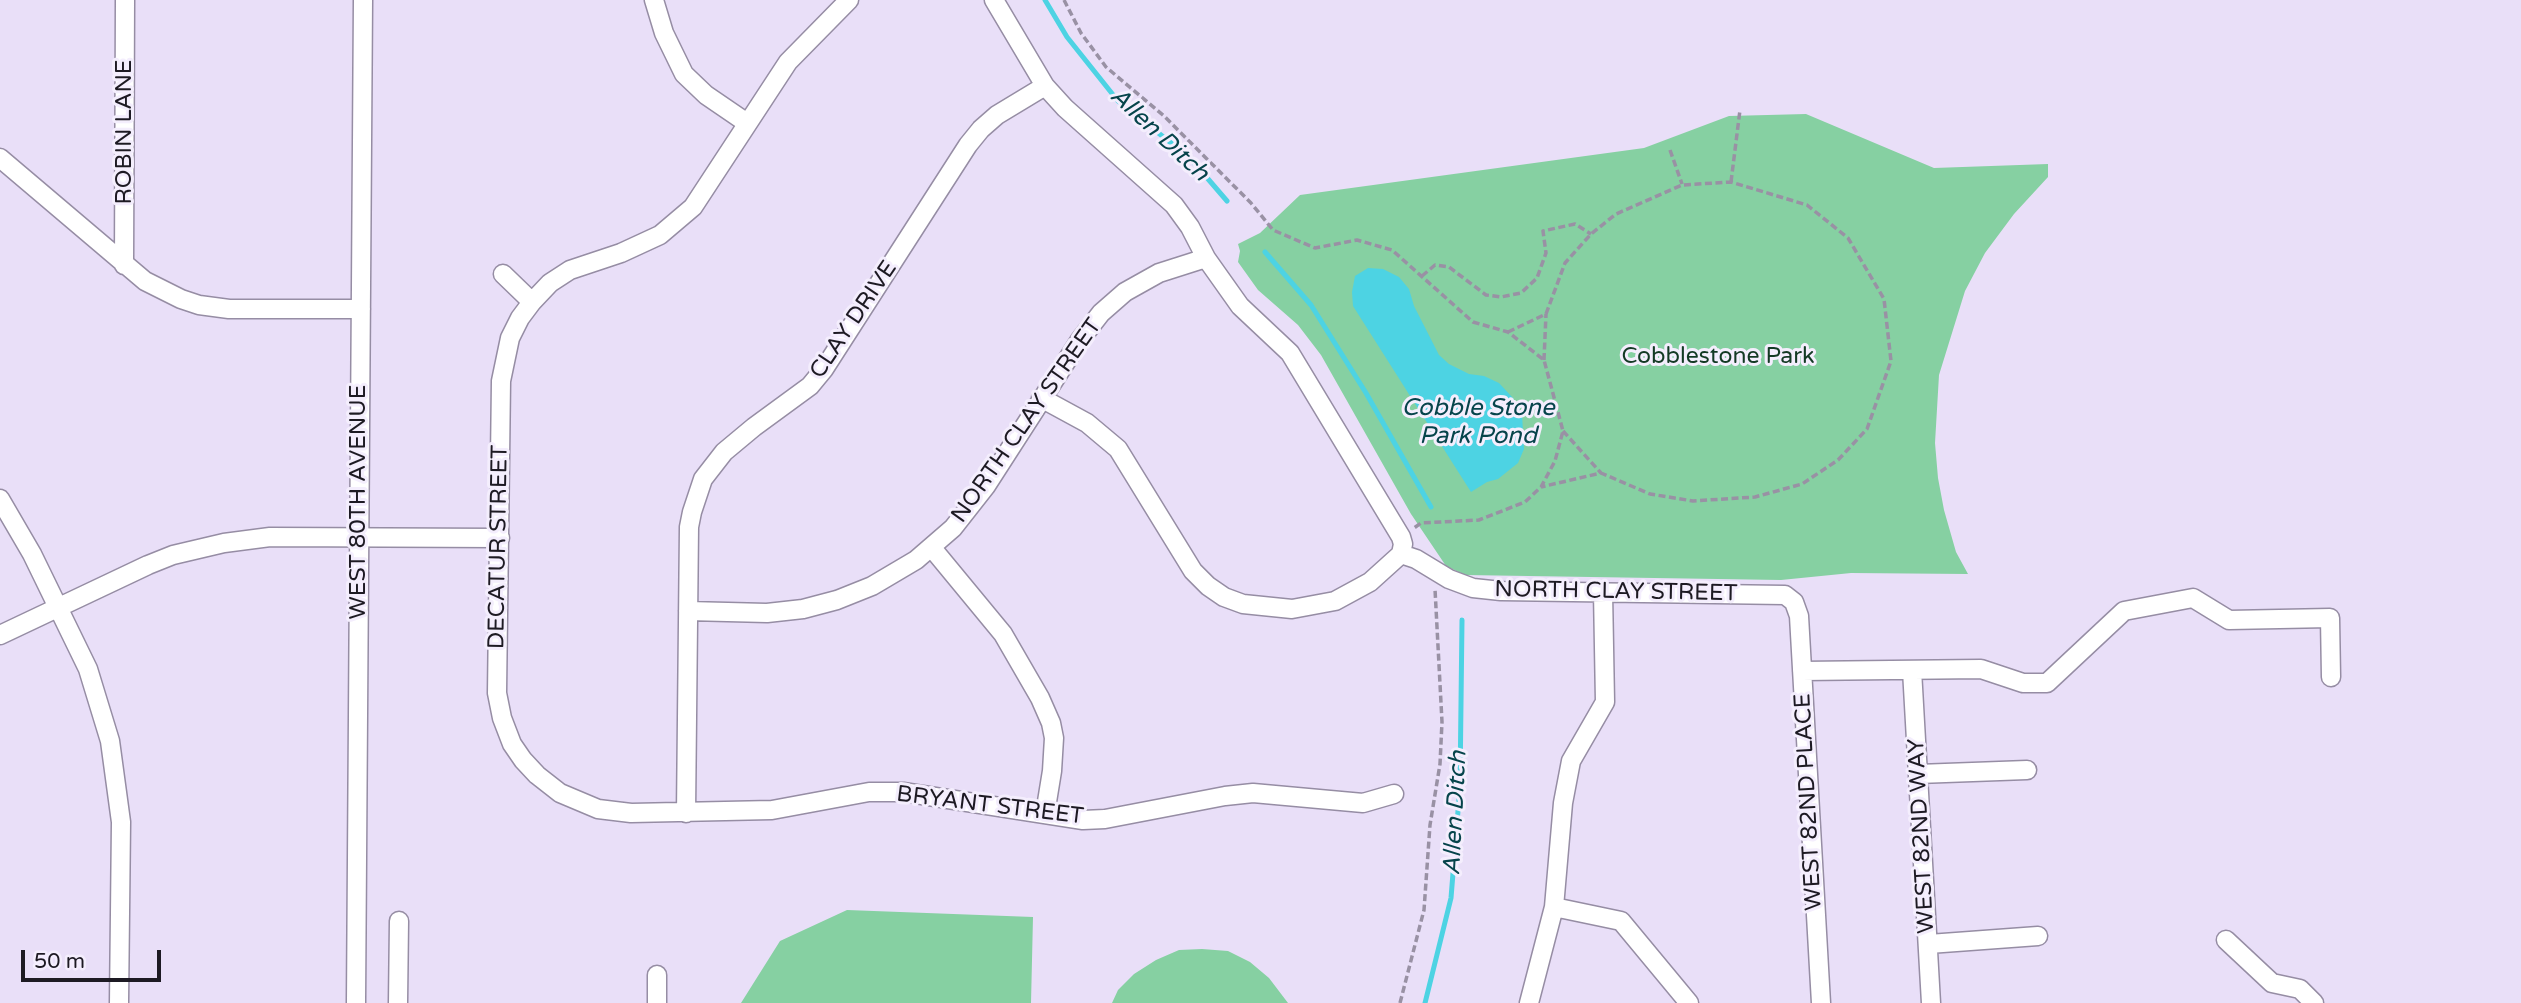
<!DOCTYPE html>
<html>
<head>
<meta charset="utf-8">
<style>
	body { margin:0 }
	#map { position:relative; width:2521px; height:1003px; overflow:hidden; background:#e9dff8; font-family:"Varela Round",sans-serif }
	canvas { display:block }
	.scale { position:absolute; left:21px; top:950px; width:140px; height:32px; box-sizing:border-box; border:4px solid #1d1a23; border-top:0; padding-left:9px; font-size:21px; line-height:24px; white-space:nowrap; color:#1d1a23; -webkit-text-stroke:5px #f4eefd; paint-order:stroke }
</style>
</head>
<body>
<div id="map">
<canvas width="2521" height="1003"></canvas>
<div class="scale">50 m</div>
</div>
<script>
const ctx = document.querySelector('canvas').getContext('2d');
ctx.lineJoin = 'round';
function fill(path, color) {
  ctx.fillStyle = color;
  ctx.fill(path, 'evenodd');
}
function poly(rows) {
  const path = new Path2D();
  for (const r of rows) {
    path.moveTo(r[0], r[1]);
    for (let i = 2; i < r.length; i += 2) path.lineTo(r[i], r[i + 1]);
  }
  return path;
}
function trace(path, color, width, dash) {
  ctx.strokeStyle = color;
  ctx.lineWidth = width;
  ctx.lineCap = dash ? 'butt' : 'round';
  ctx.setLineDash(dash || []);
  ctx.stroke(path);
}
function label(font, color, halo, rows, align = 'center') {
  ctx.font = font + ' "Varela Round",sans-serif';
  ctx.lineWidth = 6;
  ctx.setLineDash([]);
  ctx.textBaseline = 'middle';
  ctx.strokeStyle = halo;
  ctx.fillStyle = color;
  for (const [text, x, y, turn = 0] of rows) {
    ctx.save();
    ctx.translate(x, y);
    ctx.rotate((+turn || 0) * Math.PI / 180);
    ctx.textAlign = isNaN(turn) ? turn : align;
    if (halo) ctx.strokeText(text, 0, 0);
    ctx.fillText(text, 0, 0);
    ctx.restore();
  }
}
fill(poly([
	[1806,114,1934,168,2048,164,2048,177,2014,214,1985,253,1965,291,1939,375,1935,443,1938,478,1944,510,1956,552,1968,574,1851,573,1781,580,1465,575,1446,566,1411,514,1321,355,1298,325,1258,290,1238,262,1240,251,1238,244,1260,233,1300,195,1644,148,1729,116],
	[847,910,1033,917,1031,1003,741,1003,780,941],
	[1202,949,1228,951,1250,962,1269,978,1288,1003,1112,1003,1118,990,1134,974,1156,960,1179,950]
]), '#86d0a2');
fill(poly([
	[1368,268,1383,269,1399,277,1409,289,1414,306,1439,355,1449,364,1469,374,1484,376,1499,383,1513,398,1522,414,1524,449,1518,463,1498,479,1487,482,1471,492,1353,306,1352,292,1355,276]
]), '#4dd3e3');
trace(poly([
	[1045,0,1067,37,1118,101,1190,158,1227,201],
	[1265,252,1311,305,1366,393,1431,507],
	[1425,1003,1451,898,1460,786,1462,620]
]), '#4dd3e3', 5);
const minor = poly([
	[654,0,664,33,684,74,706,95,747,123],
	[849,0,788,62,693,207,660,235,621,253,570,270,550,283,532,302,520,318,510,338,501,381,497,693,502,718,512,744,523,760,537,775,560,793,598,809,631,813,772,810,869,792,903,792,1083,820,1105,819,1225,796,1253,793,1363,803,1394,794],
	[994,0,1045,86,1065,108,1174,205,1190,227,1206,258,1240,306,1290,353,1401,537,1403,544,1401,554],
	[0,158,145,281,181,299,199,305,229,309,361,309],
	[124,265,125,0],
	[503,274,532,302],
	[1041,398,1087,423,1118,449,1193,571,1208,586,1224,597,1243,604,1292,609,1335,601,1370,582,1401,554],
	[0,499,32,554,88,669,110,741,121,822,119,1003],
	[932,548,1003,634,1040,698,1051,723,1054,738,1052,771,1045,814],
	[1401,554,1416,559,1449,579,1473,588,1501,591,1785,595,1794,602,1799,616,1821,1003],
	[688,611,767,613,803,609,837,600,872,586,916,560,953,528,986,486,1080,340,1101,313,1125,292,1159,273,1206,258],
	[0,635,148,565,173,555,224,543,270,537,500,538],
	[1912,670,1931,1003],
	[1802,671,1981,669,2023,683,2047,683,2124,611,2193,598,2229,620,2330,618,2331,677],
	[1918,774,2027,770],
	[686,813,689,527,692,512,703,479,724,452,754,427,810,386,824,369,968,145,981,129,997,115,1045,86],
	[1554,907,1621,921,1689,1003],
	[2226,940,2272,983,2300,989,2314,1003],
	[1929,944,2038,936],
	[657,975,657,1003],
	[356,1003,363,0],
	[398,1003,399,921],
	[1529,1003,1554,907,1563,803,1571,761,1605,702,1603,592]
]);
trace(minor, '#968da4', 21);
trace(poly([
	[1064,0,1081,33,1106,67,1164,116,1251,203,1273,230,1315,248,1357,240,1392,250,1473,322,1508,332,1544,360,1563,431,1555,461,1541,487,1525,502,1479,520,1421,523,1414,528],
	[1670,150,1682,184],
	[1731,182,1740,110],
	[1422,276,1435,265,1449,267,1486,295,1501,297,1521,293,1537,278,1546,253,1543,231,1575,224,1591,234],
	[1508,332,1546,314,1565,263,1591,234,1616,214,1682,185,1731,182,1807,205,1848,238,1884,299,1891,361,1867,429,1838,460,1802,484,1755,497,1693,501,1650,494,1601,473,1541,487],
	[1544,360,1546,314],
	[1563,431,1601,473],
	[1400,1003,1424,910,1430,825,1440,764,1442,722,1435,589]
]), '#9991a4', 3.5, [7, 3.5]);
trace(minor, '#fff', 18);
label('23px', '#1d1a23', '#f4eefd', [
	["ROBIN LANE",125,132,-90],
	["CLAY DRIVE",854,320,-56],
	["NORTH CLAY STREET",1027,421,-55],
	["WEST 80TH AVENUE",359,502,-90],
	["DECATUR STREET",499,547,-89],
	["NORTH CLAY STREET",1616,592,1],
	["WEST 82ND PLACE",1809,802,-93],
	["BRYANT STREET",990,806,7],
	["WEST 82ND WAY",1922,836,-93]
]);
label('23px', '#133a24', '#f4eefd', [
	["Cobblestone Park",1718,357]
]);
label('italic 24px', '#06444b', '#f4eefd', [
	["Allen Ditch",1159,135,43],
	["Cobble Stone",1478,409],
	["Park Pond",1478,437],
	["Allen Ditch",1456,813,-87]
]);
</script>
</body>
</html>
